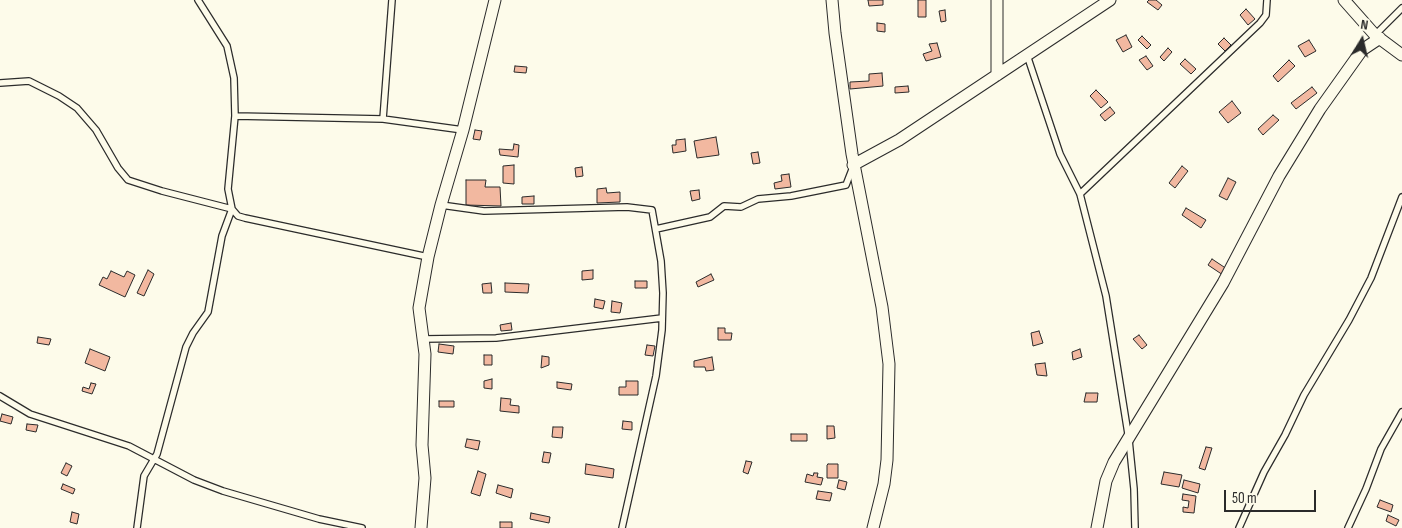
<!DOCTYPE html>
<html>
<head>
<meta charset="utf-8">
<style>
	body { margin:0 }
	#map { position:relative; width:1402px; height:528px; overflow:hidden; background:#fdfbea; font-family:"Sofia Sans Condensed",sans-serif }
	canvas { display:block }
	.north { position:absolute; left:1337px; top:15px; width:50px; height:50px; -webkit-text-stroke:4px #fdfbea; paint-order:stroke; rotate:9deg; font-size:14px; font-weight:700; line-height:20px; text-align:center; color:#2b2b2b }
	.north::after { content:''; display:block; margin:auto; width:18px; height:22px; background:#2b2b2b; clip-path:polygon(50% 0,100% 100%,50% 72%,0 100%) }
	.scale { position:absolute; left:1224px; top:490px; width:92px; height:22px; box-sizing:border-box; border:2px solid #2b2b2b; border-top:0; padding-left:6px; font-size:15px; line-height:18px; white-space:nowrap; color:#2b2b2b; -webkit-text-stroke:4px #fdfbea; paint-order:stroke }
</style>
</head>
<body>
<div id="map">
<canvas width="1402" height="528"></canvas>
<div class="north">N</div>
<div class="scale">50 m</div>
</div>
<script>
const ctx = document.querySelector('canvas').getContext('2d');
ctx.lineJoin = 'round';
function fill(path, color) {
  ctx.fillStyle = color;
  ctx.fill(path, 'evenodd');
}
function poly(rows) {
  const path = new Path2D();
  for (const r of rows) {
    path.moveTo(r[0], r[1]);
    for (let i = 2; i < r.length; i += 2) path.lineTo(r[i], r[i + 1]);
  }
  return path;
}
function trace(path, color, width, dash) {
  ctx.strokeStyle = color;
  ctx.lineWidth = width;
  ctx.lineCap = dash ? 'butt' : 'round';
  ctx.setLineDash(dash || []);
  ctx.stroke(path);
}
const building = poly([
	[868,0,883,0,883,5,869,6,868,0],
	[918,0,926,0,926,17,918,17,918,0],
	[1149,0,1156,0,1162,5,1158,10,1147,2,1149,0],
	[1246,9,1255,19,1248,25,1240,15,1246,9],
	[945,10,946,21,941,22,939,11,945,10],
	[877,23,885,24,885,32,877,31,877,23],
	[1126,35,1132,47,1123,52,1116,40,1126,35],
	[1142,36,1151,45,1147,49,1138,40,1142,36],
	[1224,38,1231,45,1225,51,1218,44,1224,38],
	[1309,40,1316,51,1305,57,1298,46,1309,40],
	[937,43,941,57,926,61,923,54,932,51,929,44,937,43],
	[1168,48,1172,52,1164,61,1160,57,1168,48],
	[1146,56,1153,66,1147,70,1139,60,1146,56],
	[1185,59,1196,69,1191,74,1180,64,1185,59],
	[1289,60,1295,66,1278,82,1273,76,1289,60],
	[515,66,527,67,526,73,514,72,515,66],
	[882,73,883,86,850,89,850,82,869,81,869,74,882,73],
	[908,86,909,92,895,93,895,87,908,86],
	[1312,87,1317,93,1296,109,1291,103,1312,87],
	[1096,90,1108,102,1101,108,1090,96,1096,90],
	[1232,101,1241,113,1228,123,1219,112,1232,101],
	[1110,107,1115,113,1105,121,1100,115,1110,107],
	[1273,115,1279,120,1263,135,1258,129,1273,115],
	[475,130,482,131,480,140,473,139,475,130],
	[716,137,719,155,697,158,694,141,716,137],
	[685,139,686,151,673,153,672,145,676,145,676,140,685,139],
	[514,144,519,145,518,157,500,155,499,149,513,150,514,144],
	[758,152,760,163,753,164,751,153,758,152],
	[514,165,514,184,503,183,503,166,514,165],
	[1182,166,1188,171,1175,188,1169,183,1182,166],
	[582,167,583,176,576,177,575,168,582,167],
	[789,174,791,187,775,189,774,183,782,181,781,175,789,174],
	[1228,178,1236,182,1227,200,1219,196,1228,178],
	[466,180,486,180,485,187,500,187,501,206,466,205,466,180],
	[606,188,607,193,620,192,620,202,597,203,597,189,606,188],
	[699,190,700,199,692,201,690,191,699,190],
	[534,196,534,204,522,204,522,197,534,196],
	[1186,208,1206,220,1201,228,1182,215,1186,208],
	[1212,259,1227,269,1223,275,1208,265,1212,259],
	[148,270,154,274,144,296,137,293,148,270],
	[593,270,593,279,582,280,582,271,593,270],
	[111,271,124,277,127,271,135,275,125,297,99,285,103,277,107,279,111,271],
	[711,274,714,280,698,287,696,282,711,274],
	[635,281,647,281,647,288,635,288,635,281],
	[491,283,492,293,483,293,482,284,491,283],
	[505,283,529,284,528,293,505,292,505,283],
	[595,299,605,301,603,309,594,307,595,299],
	[612,301,622,303,620,313,611,312,612,301],
	[511,323,512,330,501,331,500,325,511,323],
	[718,328,725,328,725,333,732,333,731,340,718,340,718,328],
	[1039,331,1043,343,1033,346,1031,333,1039,331],
	[1139,335,1147,345,1142,349,1133,339,1139,335],
	[38,337,51,339,49,345,37,343,38,337],
	[439,344,454,346,453,354,438,352,439,344],
	[647,345,655,346,653,356,645,355,647,345],
	[90,349,110,357,105,371,85,363,90,349],
	[1080,349,1082,357,1073,360,1072,352,1080,349],
	[484,355,492,355,492,365,484,365,484,355],
	[542,356,549,357,549,365,541,368,542,356],
	[712,357,714,370,706,371,705,367,694,367,694,361,712,357],
	[1045,363,1047,376,1037,375,1035,364,1045,363],
	[492,379,492,389,484,388,484,381,492,379],
	[626,381,638,381,638,395,619,395,619,387,626,387,626,381],
	[557,382,572,384,571,390,557,388,557,382],
	[91,383,96,384,92,394,82,391,83,387,89,389,91,383],
	[1086,393,1098,393,1097,402,1084,402,1086,393],
	[501,398,511,399,510,405,519,406,519,413,500,411,501,398],
	[439,401,454,401,454,407,439,407,439,401],
	[2,414,13,417,11,424,0,421,2,414],
	[623,421,632,422,632,430,622,429,623,421],
	[27,424,38,425,36,432,26,430,27,424],
	[827,426,834,426,835,438,827,439,827,426],
	[553,427,563,427,562,438,552,437,553,427],
	[791,434,807,434,807,441,791,441,791,434],
	[467,439,480,441,478,450,465,447,467,439],
	[1206,447,1212,448,1205,470,1199,468,1206,447],
	[544,452,551,453,549,463,542,462,544,452],
	[746,461,752,462,748,474,743,472,746,461],
	[66,463,72,466,67,476,61,473,66,463],
	[586,464,614,469,613,478,585,474,586,464],
	[828,464,838,464,838,478,827,478,827,465,828,464],
	[478,471,486,474,480,496,471,493,478,471],
	[1164,472,1182,475,1179,487,1161,484,1164,472],
	[814,473,818,473,817,477,823,478,821,485,805,482,807,474,813,476,814,473],
	[839,480,847,482,845,490,837,488,839,480],
	[1184,480,1200,484,1198,493,1182,488,1184,480],
	[63,484,75,489,73,494,61,489,63,484],
	[498,485,513,489,511,498,496,493,498,485],
	[818,491,832,493,830,501,816,499,818,491],
	[1183,494,1196,496,1194,513,1183,512,1183,507,1188,508,1189,501,1182,500,1183,494],
	[1380,500,1393,505,1391,512,1377,507,1380,500],
	[72,512,79,514,77,524,70,522,72,512],
	[531,513,550,517,549,523,530,519,531,513],
	[1388,515,1399,520,1396,526,1386,521,1388,515],
	[500,522,512,522,512,528,500,528,500,522]
]);
fill(building, '#f2b8a0');
trace(building, '#2b2b2b', 1);
const service = poly([
	[198,0,227,46,234,78,235,116,228,189,232,209,238,216,245,218,428,257],
	[1375,35,1402,8],
	[1027,55,1060,154,1080,194,1106,296,1129,440,1134,489,1135,528],
	[0,83,29,81,59,96,77,108,96,130,118,168,128,180,162,191,232,209,222,236,208,312,193,333,186,347,157,454,144,476,137,528],
	[235,116,383,119,463,130],
	[383,119,392,0],
	[1080,194,1260,23,1266,15,1267,0],
	[441,205,484,211,627,207,652,210,661,261,663,293,662,330,656,376,622,528],
	[656,229,710,217,724,206,741,207,758,199,791,196,846,185,853,167],
	[423,339,496,338,662,318],
	[0,396,30,414,129,446,194,480,223,491,319,519,362,528],
	[1239,528,1264,472,1285,435,1304,395,1349,320,1371,278,1402,197],
	[1348,528,1366,489,1381,449,1402,412]
]);
const minor = poly([
	[832,0,835,33,852,154,882,307,889,364,887,460,884,484,873,528],
	[997,0,997,75],
	[1344,0,1375,35,1402,55],
	[853,165,899,140,1110,0],
	[421,528,425,478,422,445,425,354,419,308,428,257,441,205,463,130,495,0],
	[1097,528,1106,481,1114,462,1223,283,1279,176,1320,109,1362,50,1380,38]
]);
trace(service, '#2b2b2b', 8);
trace(minor, '#2b2b2b', 13);
trace(service, '#fdfbea', 5.5);
trace(minor, '#fdfbea', 11);
</script>
</body>
</html>
